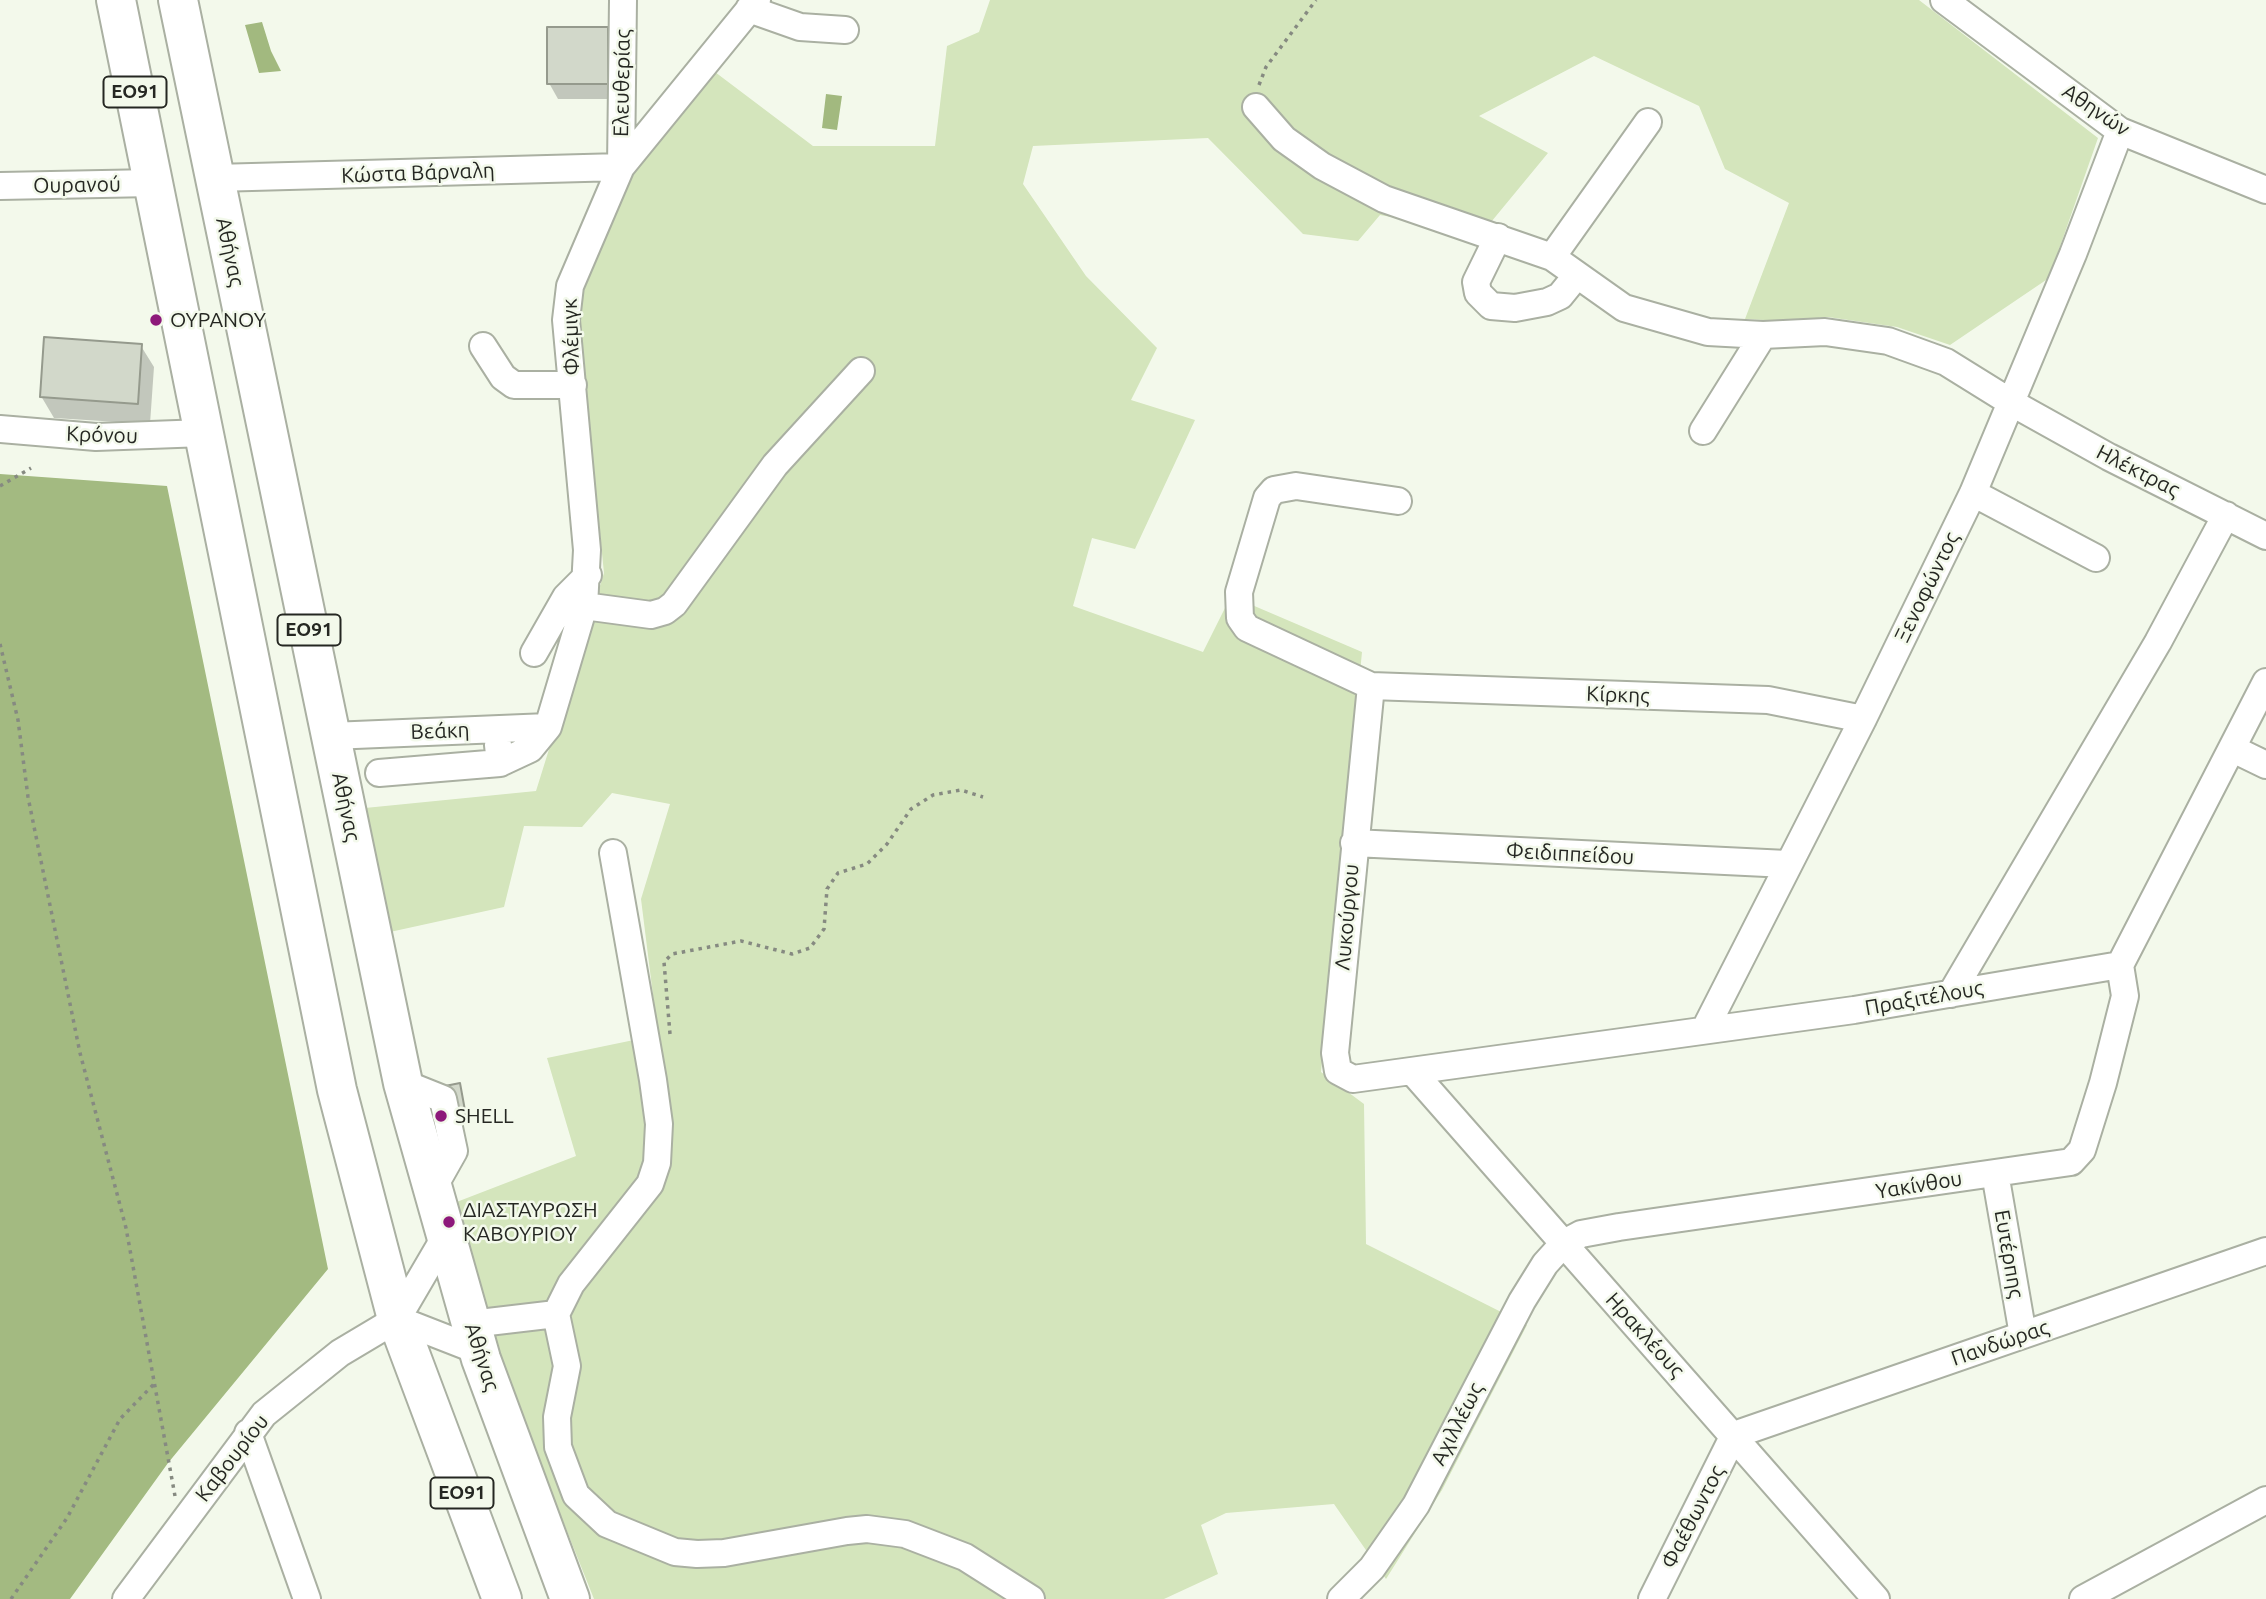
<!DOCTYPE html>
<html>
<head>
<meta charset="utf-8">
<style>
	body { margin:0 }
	canvas { display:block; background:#f3f9eb }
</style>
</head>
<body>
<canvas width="2266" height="1599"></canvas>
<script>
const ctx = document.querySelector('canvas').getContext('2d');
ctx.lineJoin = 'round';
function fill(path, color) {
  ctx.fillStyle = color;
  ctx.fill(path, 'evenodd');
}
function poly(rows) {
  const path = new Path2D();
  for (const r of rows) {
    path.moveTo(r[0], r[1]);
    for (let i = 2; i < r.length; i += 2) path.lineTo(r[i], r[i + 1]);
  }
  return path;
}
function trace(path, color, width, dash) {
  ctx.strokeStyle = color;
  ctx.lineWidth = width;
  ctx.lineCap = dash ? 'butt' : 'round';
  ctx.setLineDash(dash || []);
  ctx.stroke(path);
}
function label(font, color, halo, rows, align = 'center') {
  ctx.font = font + ' Ubuntu,sans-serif';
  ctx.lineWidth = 5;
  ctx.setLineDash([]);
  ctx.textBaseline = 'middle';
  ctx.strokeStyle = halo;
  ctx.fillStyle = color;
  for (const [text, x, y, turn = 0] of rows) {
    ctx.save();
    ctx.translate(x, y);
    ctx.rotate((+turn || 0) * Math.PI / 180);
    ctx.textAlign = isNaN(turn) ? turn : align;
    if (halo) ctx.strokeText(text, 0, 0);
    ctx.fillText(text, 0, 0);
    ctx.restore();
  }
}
fill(poly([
	[990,0,1919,0,2098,138,2049,278,1950,345,1897,327,1828,317,1784,321,1745,319,1789,203,1725,169,1699,106,1594,56,1479,116,1548,153,1482,233,1380,215,1358,241,1303,234,1208,138,1033,146,1023,184,1086,276,1157,348,1131,400,1195,420,1135,549,1092,538,1073,606,1203,652,1231,596,1362,652,1321,1072,1364,1104,1366,1244,1527,1325,1442,1490,1386,1579,1334,1504,1226,1513,1201,1525,1218,1574,1164,1599,594,1599,508,1383,454,1203,576,1156,547,1058,658,1035,641,899,670,804,612,793,582,827,524,826,504,907,390,932,365,808,536,791,604,573,576,299,632,174,715,72,813,146,935,146,947,46,979,32]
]), '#d4e5bc');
fill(poly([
	[0,474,167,486,328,1269,168,1463,70,1599,0,1599]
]), '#a3ba81');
fill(poly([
	[262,22,271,51,281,71,259,73,245,25],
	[826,94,842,96,837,130,822,128]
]), '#a2b97f');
fill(poly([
	[607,28,616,44,616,99,558,99,549,83],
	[141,346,154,367,150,424,54,418,41,396],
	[459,1085,468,1120,446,1124]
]), '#0003');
const building = poly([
	[547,27,608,27,608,84,547,84,547,27],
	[44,337,142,344,138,404,40,397,44,337],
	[460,1083,466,1116,441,1120,435,1088,460,1083]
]);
fill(building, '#d2d8ca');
trace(building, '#959a8d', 2);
const minor = poly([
	[1944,0,2120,131,2266,190],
	[749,9,800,27,845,30],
	[1256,107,1284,139,1322,166,1384,199,1552,257,1624,308,1708,332,1763,335,1825,332,1888,341,1946,362,2012,403,2109,457,2266,536],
	[621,167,623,0],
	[215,178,621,167],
	[0,186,153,183],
	[1498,237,1476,282,1478,293,1491,306,1515,308,1547,302,1560,296,1577,275],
	[1552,257,1648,122],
	[483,346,503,377,514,385,573,385],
	[0,429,96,437,204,433],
	[1703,431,1763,335],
	[1973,493,2096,558],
	[1398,501,1296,486,1274,490,1267,498,1239,592,1240,618,1247,628,1371,686,1768,700,1863,719],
	[584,606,651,615,665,611,674,604,775,465,861,371],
	[534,653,566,597,588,575],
	[1371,686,1335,1053,1338,1071,1353,1079,1854,1010,2120,965,2266,682],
	[331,736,548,727],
	[2233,749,2266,765],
	[500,763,530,749,548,727,584,606,587,550,566,320,570,286,621,167,757,0],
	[379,773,500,763,498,745],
	[1354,843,1787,864],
	[1951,994,2158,642,2226,515],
	[1705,1029,1863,719,1973,493,2073,254,2120,131],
	[1412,1071,1876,1599],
	[403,1083,443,1099,454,1151,432,1190],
	[1995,1173,2023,1335],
	[556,1314,567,1366,557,1417,558,1447,576,1495,607,1524,675,1552,697,1554,724,1553,847,1531,867,1529,905,1534,965,1557,1031,1599],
	[397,1319,445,1237],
	[397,1319,479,1351],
	[471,1324,556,1314,571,1284,650,1184,657,1163,659,1124,653,1080,613,853],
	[248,1433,307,1599],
	[1734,1435,2266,1251],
	[126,1599,264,1414,340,1353,397,1319],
	[1341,1599,1372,1568,1416,1505,1522,1301,1545,1264,1564,1243,1581,1234,1619,1227,2071,1162,2082,1150,2103,1083,2125,996,2120,965],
	[1652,1599,1734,1435],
	[2083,1599,2266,1500]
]);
const highway = poly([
	[116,0,337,1090,397,1319,502,1599],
	[178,0,403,1083,481,1359,570,1599]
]);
trace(minor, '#aab0a2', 30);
trace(highway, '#aab0a2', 42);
trace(poly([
	[1259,85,1266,67,1316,0],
	[0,486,31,468],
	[0,644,18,720,28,797,80,1053,126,1228,175,1496],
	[670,1034,664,962,672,954,741,941,792,954,810,948,824,929,827,889,838,873,867,864,887,844,911,809,933,795,961,790,983,797],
	[11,1599,67,1518,120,1419,154,1384]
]), '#868a81', 3.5, [3.5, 5]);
trace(minor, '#fff', 26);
trace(highway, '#fff', 38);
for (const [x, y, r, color] of [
	[156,320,7,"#8d197a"],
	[441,1116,7,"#8d197a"],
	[449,1222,7,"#8d197a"]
]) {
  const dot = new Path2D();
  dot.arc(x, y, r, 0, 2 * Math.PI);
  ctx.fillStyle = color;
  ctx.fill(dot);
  trace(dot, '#f3f9eb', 2.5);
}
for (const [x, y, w] of [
	[135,92,63],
	[309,630,63],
	[462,1493,63]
]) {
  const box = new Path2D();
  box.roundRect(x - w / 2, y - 15.5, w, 31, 5);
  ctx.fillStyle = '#f3f9eb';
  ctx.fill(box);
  trace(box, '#252722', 2);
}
label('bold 19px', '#252722', null, [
	["ΕΟ91",135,92],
	["ΕΟ91",309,630],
	["ΕΟ91",462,1493]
]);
label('21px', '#252722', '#f3f9eb', [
	["Ελευθερίας",622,83,-89],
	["Αθηνών",2096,110,34],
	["Κώστα Βάρναλη",418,173,-2],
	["Ουρανού",77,185,-1],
	["Αθήνας",230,252,78],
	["Φλέμιγκ",571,337,-92],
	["Κρόνου",102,435,2],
	["Ηλέκτρας",2138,471,27],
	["Ξενοφώντος",1927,587,-64],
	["Κίρκης",1618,695,2],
	["Βεάκη",440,731,-2],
	["Αθήνας",346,807,78],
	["Φειδιππείδου",1570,854,3],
	["Λυκούργου",1347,917,-85],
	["Πραξιτέλους",1924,998,-10],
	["Υακίνθου",1919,1185,-9],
	["Ευτέρπης",2009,1254,80],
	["Ηρακλέους",1645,1335,48],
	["Πανδώρας",2000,1343,-19],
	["Αθήνας",482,1357,72],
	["Αχιλλέως",1457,1424,-63],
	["Καβουρίου",232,1458,-52],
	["Φαέθωντος",1693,1517,-63]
]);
label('21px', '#252722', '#f3f9eb', [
	["ΟΥΡΑΝΟΥ",170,320],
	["SHELL",455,1116],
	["ΔΙΑΣΤΑΥΡΩΣΗ",463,1210],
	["ΚΑΒΟΥΡΙΟΥ",463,1234]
], 'left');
</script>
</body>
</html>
